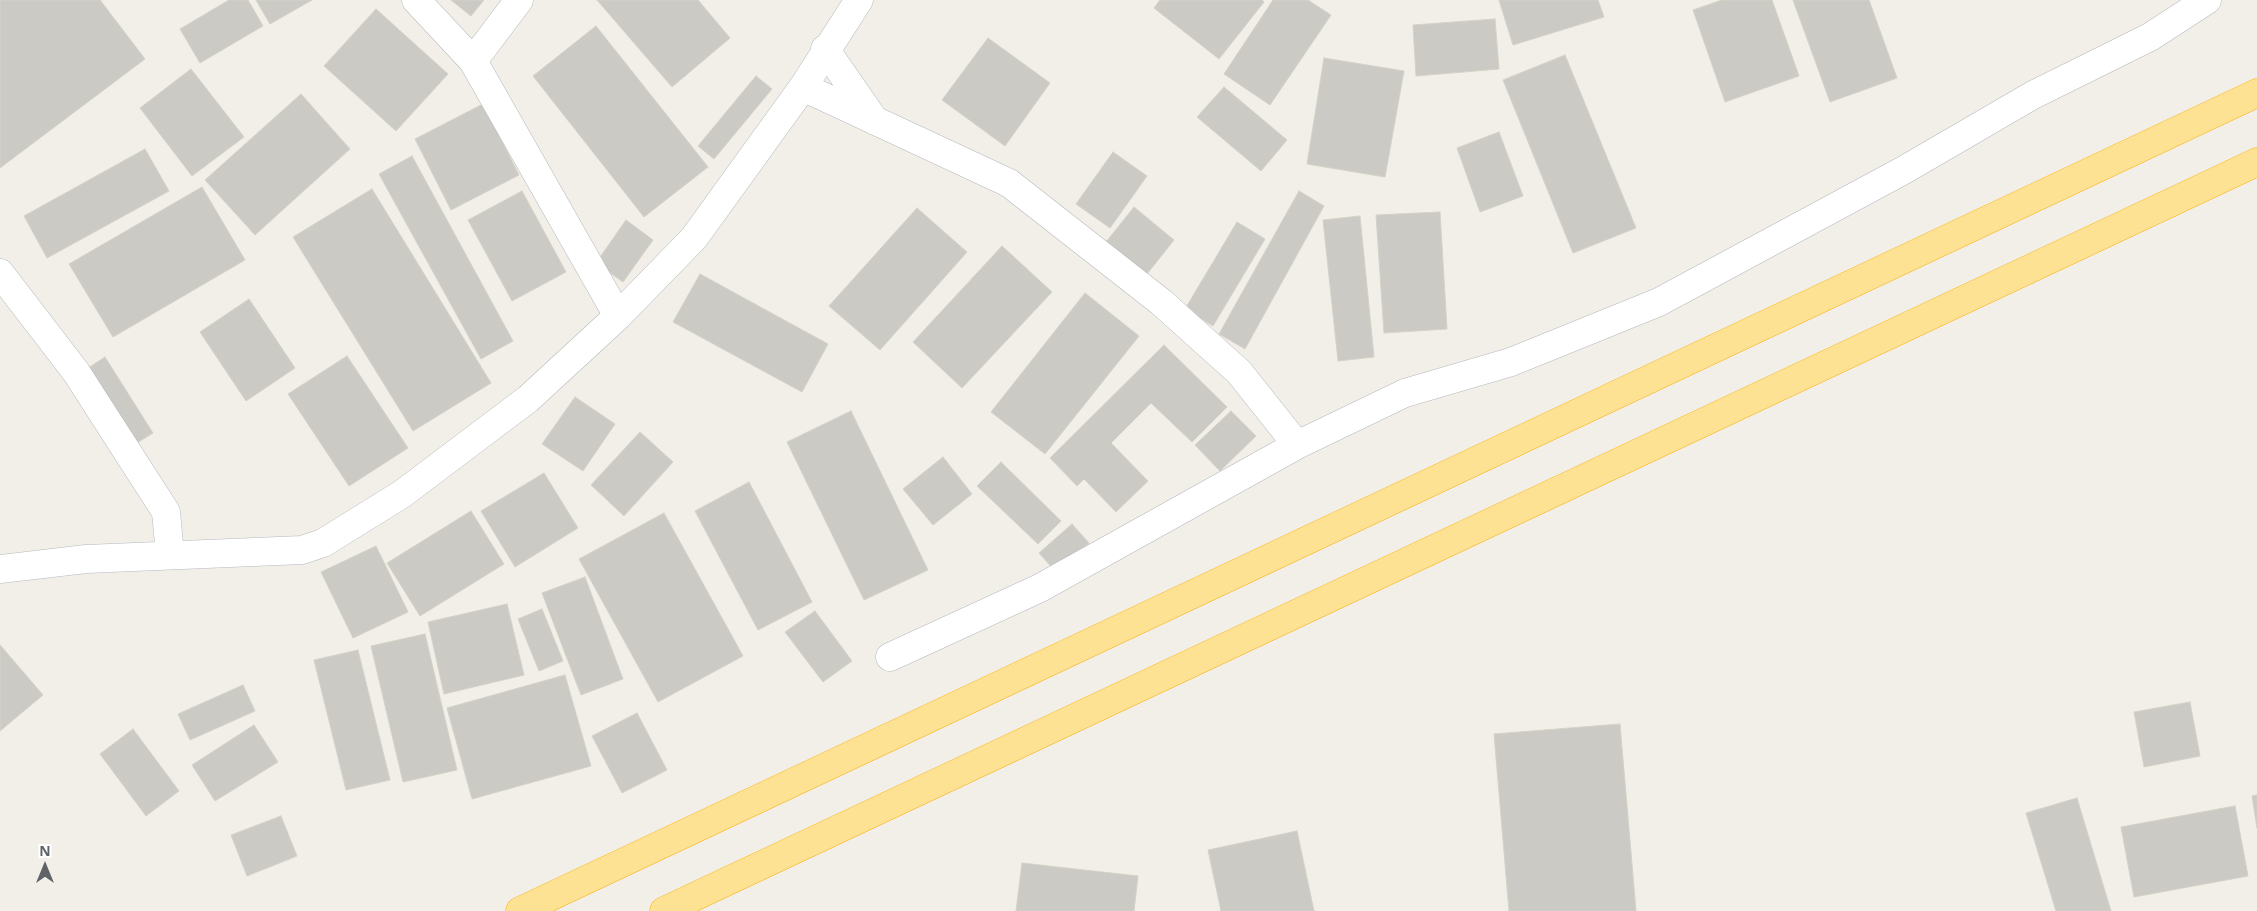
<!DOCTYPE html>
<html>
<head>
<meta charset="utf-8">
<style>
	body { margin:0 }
	#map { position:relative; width:2257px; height:911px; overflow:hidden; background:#f1efe8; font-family:"Noto Sans",sans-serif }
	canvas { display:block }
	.north { position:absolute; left:20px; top:841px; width:50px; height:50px; -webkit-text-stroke:4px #fff; paint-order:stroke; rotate:0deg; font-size:14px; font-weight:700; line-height:20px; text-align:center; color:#5f6368 }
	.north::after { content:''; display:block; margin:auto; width:18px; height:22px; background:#5f6368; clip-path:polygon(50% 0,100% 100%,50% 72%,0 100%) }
</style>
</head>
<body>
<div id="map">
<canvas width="2257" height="911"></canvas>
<div class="north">N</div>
</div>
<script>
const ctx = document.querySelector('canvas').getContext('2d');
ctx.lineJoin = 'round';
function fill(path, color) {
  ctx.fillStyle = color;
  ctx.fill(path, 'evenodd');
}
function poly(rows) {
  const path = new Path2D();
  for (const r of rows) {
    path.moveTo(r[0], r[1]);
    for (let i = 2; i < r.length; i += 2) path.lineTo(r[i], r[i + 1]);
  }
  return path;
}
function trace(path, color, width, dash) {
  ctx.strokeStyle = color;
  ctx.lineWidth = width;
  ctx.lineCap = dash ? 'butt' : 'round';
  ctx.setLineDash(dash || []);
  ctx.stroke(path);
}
const building = poly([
	[0,0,100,0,145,59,0,168,0,0],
	[229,0,248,0,263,26,200,63,180,29,229,0],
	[256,0,312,0,270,24,256,0],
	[451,0,484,0,471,16,451,0],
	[597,0,698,0,730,38,672,87,597,0],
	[1160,0,1262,0,1264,2,1219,59,1154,8,1160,0],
	[1273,0,1308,0,1331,15,1270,105,1224,74,1273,0],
	[1499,0,1598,0,1604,17,1513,45,1499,0],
	[1722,0,1772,0,1799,76,1725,102,1693,10,1722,0],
	[1793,0,1869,0,1897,78,1830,102,1793,0],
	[376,9,448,74,396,131,324,66,376,9],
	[1495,19,1499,69,1416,76,1413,25,1495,19],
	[596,26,708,167,644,217,533,76,596,26],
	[988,38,1050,83,1005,146,942,100,988,38],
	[1565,55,1636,228,1573,253,1503,80,1565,55],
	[1324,58,1404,71,1385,177,1307,164,1324,58],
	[191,69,244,137,192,176,140,108,191,69],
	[756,76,772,89,714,159,698,146,756,76],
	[1224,87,1287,140,1261,171,1197,117,1224,87],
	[301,94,350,149,255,235,205,180,301,94],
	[483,104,519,175,451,210,415,139,483,104],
	[1499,132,1523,196,1480,212,1457,148,1499,132],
	[145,149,169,191,47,258,24,216,145,149],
	[1113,152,1147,176,1110,228,1076,204,1113,152],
	[412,156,513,341,481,359,379,174,412,156],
	[202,187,245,260,113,337,69,264,202,187],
	[372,189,491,383,413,431,293,237,372,189],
	[522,191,566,272,512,301,468,220,522,191],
	[1299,191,1324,206,1245,349,1219,334,1299,191],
	[1134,207,1174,240,1143,279,1102,247,1134,207],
	[917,208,967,252,880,350,829,306,917,208],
	[1440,212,1447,329,1384,333,1376,215,1440,212],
	[1360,216,1374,357,1338,361,1323,220,1360,216],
	[626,220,653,240,623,282,596,263,626,220],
	[1237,222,1265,239,1213,326,1185,309,1237,222],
	[1002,246,1052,292,962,388,913,342,1002,246],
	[700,274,828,344,802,392,673,322,700,274],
	[1085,293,1139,336,1045,454,991,412,1085,293],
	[249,299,295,368,246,401,200,332,249,299],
	[1164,345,1227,407,1192,442,1151,403,1111,443,1148,481,1116,512,1084,479,1077,486,1050,458,1164,345],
	[347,356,408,448,349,486,288,394,347,356],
	[105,357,153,433,129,448,82,372,105,357],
	[575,397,615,424,583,471,542,444,575,397],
	[851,411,928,570,864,600,787,442,851,411],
	[1231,411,1256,436,1220,471,1195,445,1231,411],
	[640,432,673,462,624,516,591,485,640,432],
	[943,457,972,494,933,525,903,489,943,457],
	[1001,462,1061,521,1038,544,977,486,1001,462],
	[544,473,578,528,515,567,481,511,544,473],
	[749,482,812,602,758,630,695,511,749,482],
	[471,511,504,564,420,616,387,563,471,511],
	[664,513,743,656,658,702,579,559,664,513],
	[1072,524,1089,543,1056,572,1039,553,1072,524],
	[376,546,408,612,353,638,321,572,376,546],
	[585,577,623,679,581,695,542,593,585,577],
	[507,604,524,675,444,694,428,622,507,604],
	[542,609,563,661,539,671,518,619,542,609],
	[815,611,852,661,823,682,785,632,815,611],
	[425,634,457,770,403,782,371,646,425,634],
	[0,645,43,695,0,731,0,645],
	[358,650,390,780,346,790,314,660,358,650],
	[565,675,591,766,472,799,447,708,565,675],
	[243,685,255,711,190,740,178,714,243,685],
	[2190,702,2200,756,2144,767,2134,712,2190,702],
	[637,713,667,770,622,793,592,736,637,713],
	[1620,724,1636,911,1509,911,1494,734,1620,724],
	[254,725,278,762,215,801,192,765,254,725],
	[133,729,179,791,146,816,100,754,133,729],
	[2257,795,2257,828,2252,796,2257,795],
	[2077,798,2111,911,2056,911,2026,813,2077,798],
	[2235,806,2248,876,2134,897,2121,827,2235,806],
	[281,816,297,856,247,876,231,835,281,816],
	[1297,831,1314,911,1221,911,1208,850,1297,831],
	[1022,863,1138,876,1134,911,1016,911,1022,863]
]);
fill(building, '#cccac5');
trace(building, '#d6d1c6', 1);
const minor = poly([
	[416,0,473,61,618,316],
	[825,49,875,121],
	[473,61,519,0],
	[803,87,1009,183,1161,302,1239,372,1297,445],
	[0,273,76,372,166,512,170,555],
	[0,569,86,559,302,550,323,543,402,494,528,399,618,316,694,238,803,87,859,0],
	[890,657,1040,588,1297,445,1405,393,1511,362,1659,302,1904,170,2033,95,2150,37,2207,0]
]);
const highway = poly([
	[520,911,2257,93],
	[664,911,2257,162]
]);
trace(minor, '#b5b8bc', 29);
trace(highway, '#f9ab00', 29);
trace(minor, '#fff', 28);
trace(highway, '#fde293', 28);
</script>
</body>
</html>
